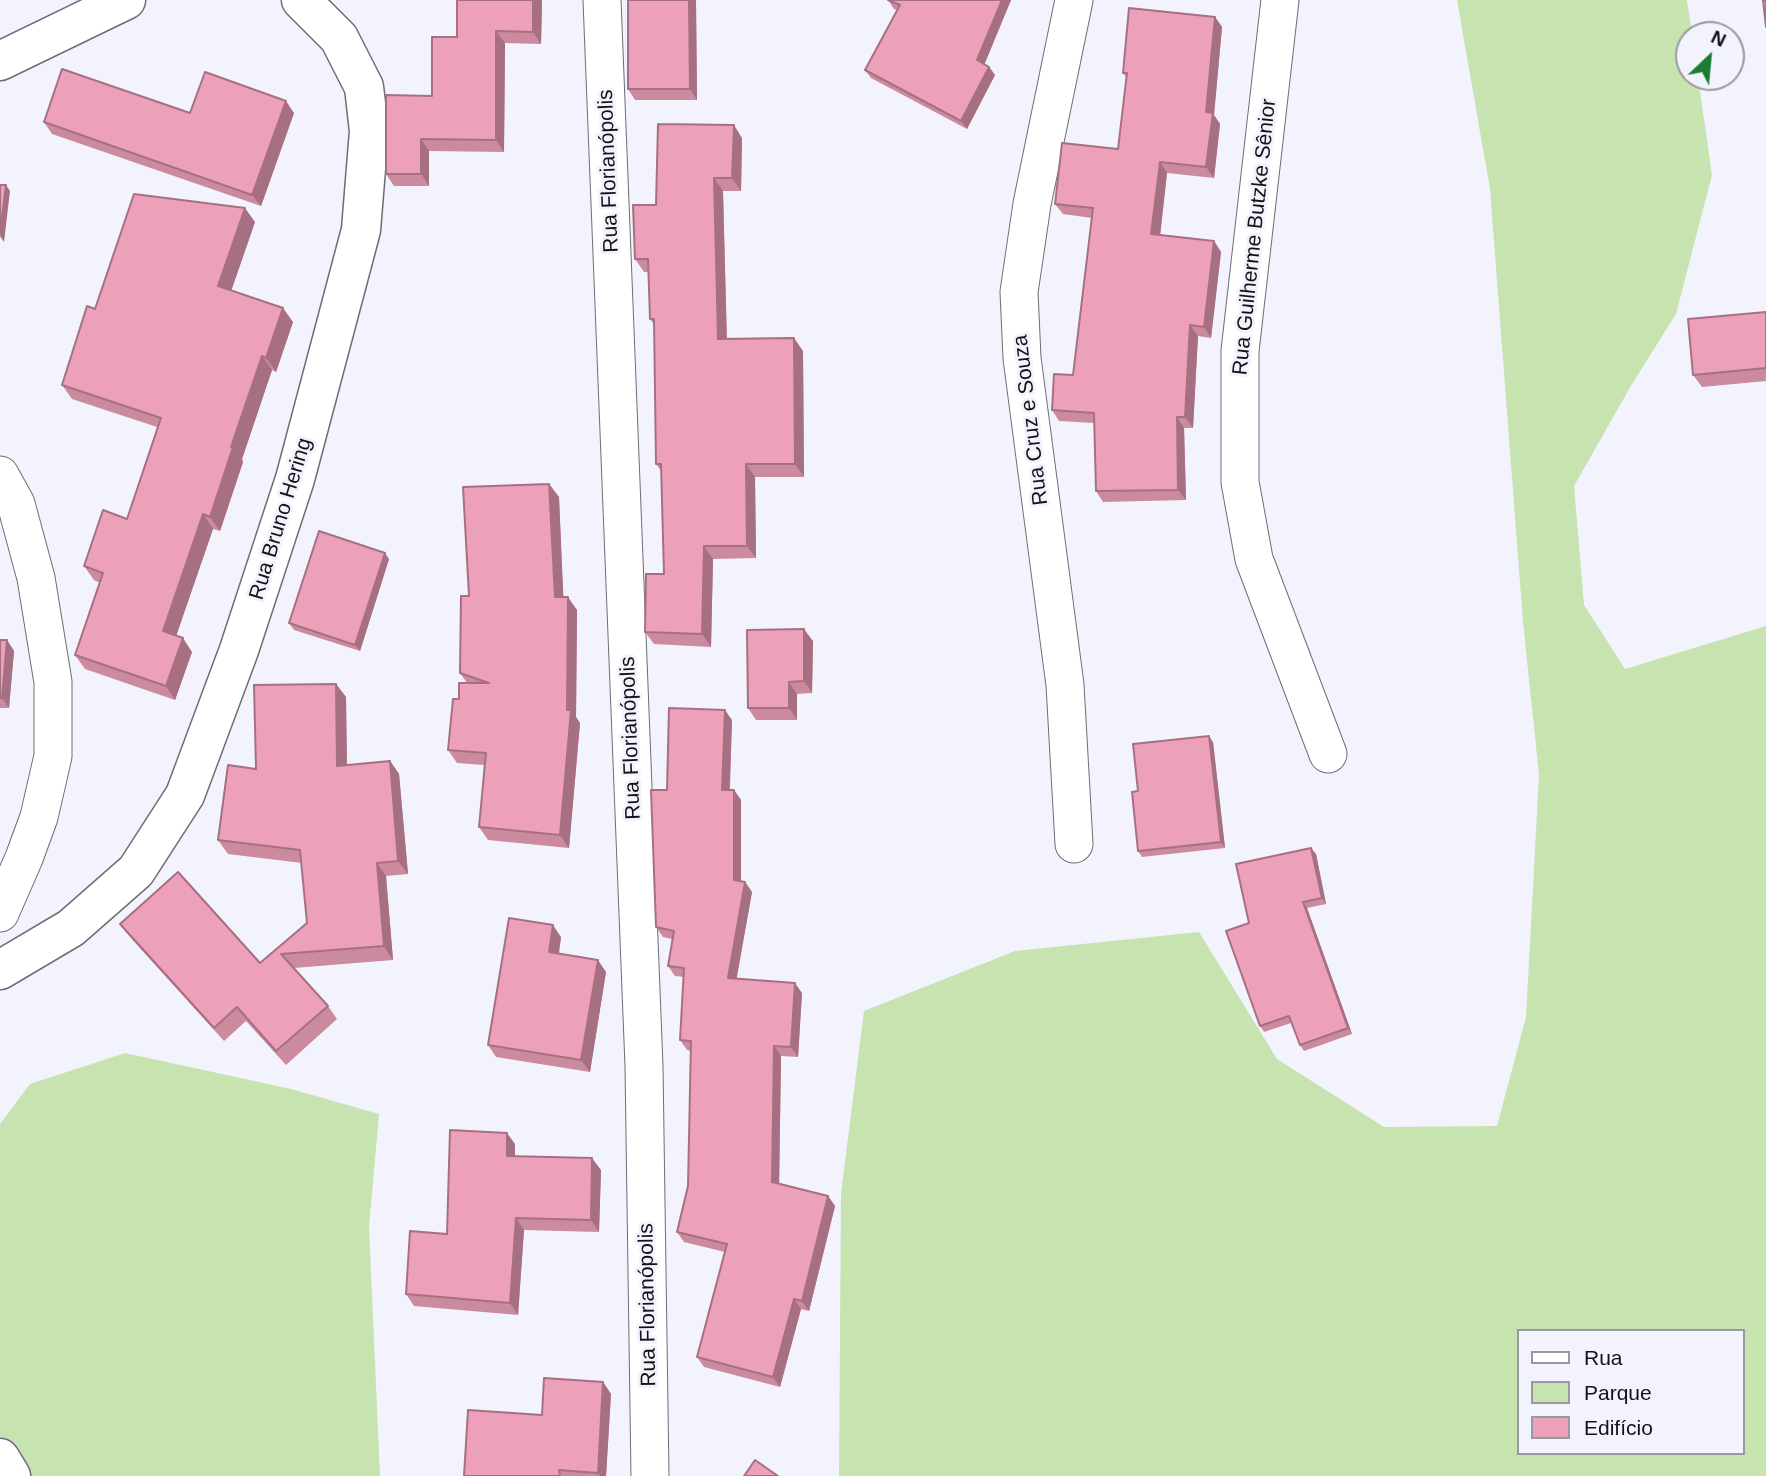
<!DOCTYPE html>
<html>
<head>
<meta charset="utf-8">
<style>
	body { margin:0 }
	#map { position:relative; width:1766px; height:1476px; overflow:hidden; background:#f3f3fe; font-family:Arial,sans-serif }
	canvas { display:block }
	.legend { position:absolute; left:1517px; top:1329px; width:228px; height:126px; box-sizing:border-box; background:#f3f3fe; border:2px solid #9999a1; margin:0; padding:9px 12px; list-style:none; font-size:21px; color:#131316 }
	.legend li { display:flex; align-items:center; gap:14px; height:35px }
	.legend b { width:35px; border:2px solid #9999a1 }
	.north { position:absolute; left:1675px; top:21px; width:70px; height:70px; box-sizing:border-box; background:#f3f3fe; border:2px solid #9999a1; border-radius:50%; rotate:26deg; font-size:19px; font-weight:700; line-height:28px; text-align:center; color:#131316 }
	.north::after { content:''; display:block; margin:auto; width:24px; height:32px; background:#197e31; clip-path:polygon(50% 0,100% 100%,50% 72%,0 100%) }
</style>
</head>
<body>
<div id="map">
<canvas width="1766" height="1476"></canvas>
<ul class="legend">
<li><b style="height:9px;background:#fff"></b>Rua</li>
<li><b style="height:19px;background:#c7e3b0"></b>Parque</li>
<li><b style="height:19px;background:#eda0b9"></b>Edifício</li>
</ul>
<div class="north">N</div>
</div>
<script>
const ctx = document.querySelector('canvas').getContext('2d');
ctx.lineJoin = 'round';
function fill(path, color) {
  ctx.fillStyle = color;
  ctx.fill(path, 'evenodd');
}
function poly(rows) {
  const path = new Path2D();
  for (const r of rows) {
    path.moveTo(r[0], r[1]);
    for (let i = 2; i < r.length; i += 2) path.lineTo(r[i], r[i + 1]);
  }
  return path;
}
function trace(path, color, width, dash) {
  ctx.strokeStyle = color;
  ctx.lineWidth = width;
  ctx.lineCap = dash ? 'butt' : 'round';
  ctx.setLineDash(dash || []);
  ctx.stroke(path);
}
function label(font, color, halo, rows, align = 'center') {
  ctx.font = font + ' Arial,sans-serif';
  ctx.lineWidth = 6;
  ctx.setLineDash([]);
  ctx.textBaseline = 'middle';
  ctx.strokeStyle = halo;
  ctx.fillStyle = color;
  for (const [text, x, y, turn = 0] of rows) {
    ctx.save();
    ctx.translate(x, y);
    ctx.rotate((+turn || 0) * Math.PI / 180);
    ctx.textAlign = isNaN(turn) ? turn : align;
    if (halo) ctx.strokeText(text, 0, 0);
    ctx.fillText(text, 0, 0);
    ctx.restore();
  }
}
fill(poly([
	[1457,0,1687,0,1692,35,1689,35,1689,77,1698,77,1712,175,1676,314,1632,384,1574,486,1584,605,1625,669,1766,626,1766,1476,839,1476,841,1193,864,1011,1015,951,1199,932,1277,1059,1384,1127,1497,1126,1526,1017,1539,775,1523,622,1490,189],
	[1519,1331,1743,1331,1743,1453,1519,1453],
	[125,1053,291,1089,379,1114,369,1227,380,1476,0,1476,0,1124,30,1084]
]), '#c7e3b0');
const minor = poly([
	[602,0,644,1066,650,1476],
	[1074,0,1032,204,1019,292,1022,358,1065,685,1074,844],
	[1280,0,1240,351,1240,482,1254,559,1328,754],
	[0,475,16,504,36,578,53,682,53,756,39,817,24,858,0,913]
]);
const tertiary = poly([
	[0,61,126,0],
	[0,970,71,928,136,871,185,795,239,650,295,479,361,230,369,131,364,87,339,38,301,0],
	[0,1458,11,1476]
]);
trace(minor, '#6d6d76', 39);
trace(tertiary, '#6d6d76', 41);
trace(minor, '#fff', 37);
trace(tertiary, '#fff', 38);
fill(poly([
	[457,0,542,0,541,44,505,43,504,152,429,151,429,186,394,186,386,174,432,96,457,37],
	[628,0,696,0,697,100,635,100,628,89],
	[888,0,1011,0,984,64,989,67,995,75,967,129,871,78,865,70,897,10,894,9],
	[1215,17,1222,27,1214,115,1220,124,1214,178,1167,173,1160,235,1214,241,1221,252,1211,338,1198,336,1193,428,1184,428,1186,500,1103,502,1096,491,1094,423,1059,421,1052,410,1073,375,1092,218,1063,214,1055,204,1118,149,1126,77,1123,73],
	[294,113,261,206,52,134,44,122],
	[742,138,741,191,723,191,727,339,803,351,804,477,755,477,756,558,713,559,711,647,654,644,645,632,664,574,661,471,656,464,655,326,650,319,648,272,644,272,635,259],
	[255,222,231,291,293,322,276,372,272,370,242,459,243,462,220,531,213,529,176,636,192,652,175,700,85,669,75,655,100,583,94,580,84,566,127,519,157,427,72,399,62,385,95,309],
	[1766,312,1766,381,1702,387,1693,375],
	[549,484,559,497,563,597,577,610,576,717,580,723,569,848,488,840,479,827,484,765,457,763,448,750,459,699,467,683,460,673,469,596],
	[389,559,360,651,294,630,289,623],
	[0,640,7,640,14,651,9,708,0,708],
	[813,641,812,693,797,694,797,720,756,720,748,708],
	[336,684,346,697,347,765,390,761,399,774,408,874,386,876,393,960,294,968,328,1006,337,1019,286,1065,246,1021,224,1041,130,937,120,924,260,963,307,923,302,863,228,854,218,840,256,769],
	[732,720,730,790,734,790,741,800,741,881,745,882,752,892,736,979,802,993,798,1057,781,1056,779,1183,828,1196,835,1206,809,1311,801,1309,780,1387,704,1367,697,1357,725,1252,684,1242,677,1232,688,1186,691,1051,687,1050,680,1040,684,977,675,976,668,966,672,939,663,937,656,927,667,790],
	[1213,742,1225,848,1142,857,1138,851,1138,791],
	[1316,854,1326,904,1307,908,1352,1034,1304,1051,1300,1045,1291,1023,1264,1032,1260,1026,1249,923],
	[561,937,559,954,606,972,590,1072,496,1057,488,1045],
	[515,1144,515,1156,601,1170,599,1232,524,1230,518,1315,414,1306,406,1294,447,1234],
	[603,1382,611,1394,606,1476,464,1476,542,1415]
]), '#cc8a9f');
fill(poly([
	[533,0,542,0,541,44,533,32],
	[689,0,696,0,697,100,690,89],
	[1002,0,1011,0,983,68,977,60],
	[1215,17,1222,27,1214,115,1220,124,1214,178,1206,167,1206,112],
	[496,31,505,43,504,152,496,140],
	[989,67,995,75,967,129,961,121],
	[286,101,294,113,261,206,252,195],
	[734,125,742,138,741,191,732,178],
	[421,139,429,151,429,186,421,174],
	[1160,162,1167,173,1159,245,1151,234],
	[714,178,723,191,727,352,718,339],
	[6,185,10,191,4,242,0,236],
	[245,208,255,222,228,300,218,286],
	[1214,241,1221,252,1211,338,1204,327],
	[283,308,293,322,276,372,266,358],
	[1190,325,1198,336,1193,428,1185,417],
	[794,338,803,351,804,477,795,464],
	[262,356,272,370,242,459,243,462,220,531,210,517,231,447],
	[1177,417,1184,428,1186,500,1178,490],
	[746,464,755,477,756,558,747,546],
	[549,484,559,497,564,610,555,597],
	[203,514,213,529,173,645,163,631],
	[704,546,713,559,711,647,702,634],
	[385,553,389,559,360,651,355,645],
	[568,597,577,610,576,717,580,723,569,848,560,835,567,710],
	[804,629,813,641,812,693,804,681],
	[183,638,192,652,175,700,166,686],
	[7,640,14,651,9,708,2,698],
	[789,682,797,694,797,720,789,708],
	[336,684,346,697,347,780,337,766],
	[725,710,732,720,729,800,722,790],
	[1209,736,1213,742,1225,848,1221,842],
	[390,761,399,774,408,874,398,861],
	[734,790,741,800,741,890,734,880],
	[1311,848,1316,854,1326,904,1322,898],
	[377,863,386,876,393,960,384,946],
	[745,882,752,892,735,988,728,978],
	[1303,902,1307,908,1352,1034,1348,1028],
	[553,925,561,937,557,964,549,952],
	[598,960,606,972,590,1072,581,1060],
	[795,983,802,993,798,1057,791,1047],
	[774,1046,781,1056,779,1192,772,1182],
	[507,1133,515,1144,515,1168,507,1156],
	[592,1158,601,1170,599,1232,591,1220],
	[828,1196,835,1206,809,1311,802,1301],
	[516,1218,524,1230,518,1315,510,1303],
	[794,1299,801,1309,780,1387,773,1377],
	[603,1382,611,1394,606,1476,600,1476,598,1473]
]), '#a67082');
const building = poly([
	[457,0,533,0,533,32,496,31,496,140,421,139,421,174,386,174,386,95,432,96,432,37,457,37,457,0],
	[628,0,689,0,690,89,628,89,628,0],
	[888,0,1002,0,977,60,989,67,961,121,865,70,900,5,888,0],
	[1763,0,1766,0,1766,27,1763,0],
	[1129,8,1215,17,1206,112,1213,113,1206,167,1160,162,1151,234,1214,241,1204,327,1190,325,1185,417,1177,417,1178,490,1096,491,1094,413,1052,410,1054,374,1073,375,1093,208,1055,204,1062,143,1118,149,1127,73,1123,73,1129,8],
	[62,69,190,113,205,72,286,101,252,195,44,122,62,69],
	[658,124,734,125,732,178,714,178,718,339,794,338,795,464,746,464,747,546,704,546,702,634,645,632,646,574,664,574,661,464,656,464,654,319,650,319,648,259,635,259,633,205,656,205,658,124],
	[0,185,6,185,0,233,0,185],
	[134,194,245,208,218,286,283,308,266,358,262,356,231,447,233,447,210,517,203,514,163,631,183,638,166,686,75,655,103,573,84,566,103,510,127,519,161,418,62,385,87,306,95,309,134,194],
	[1766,312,1766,368,1693,375,1688,319,1766,312],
	[549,484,555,597,568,597,567,710,571,710,560,835,479,827,486,753,448,750,453,699,459,699,459,683,489,683,460,673,461,596,469,596,463,487,549,484],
	[319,531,385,553,355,645,289,623,319,531],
	[804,629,804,681,789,682,789,708,748,708,747,630,804,629],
	[0,640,7,640,2,698,0,698,0,640],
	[336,684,337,766,390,761,398,861,377,863,384,946,281,954,328,1006,276,1051,237,1007,214,1028,120,924,178,872,260,963,307,923,300,850,218,840,228,765,256,769,254,685,336,684],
	[669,708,725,710,722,790,734,790,734,880,745,882,728,978,795,983,791,1047,774,1046,772,1182,828,1196,802,1301,794,1299,773,1377,697,1357,727,1244,677,1232,688,1186,691,1041,680,1040,684,968,668,966,674,931,656,927,651,790,667,790,669,708],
	[1209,736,1221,842,1138,851,1132,792,1138,791,1133,744,1209,736],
	[1311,848,1322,898,1303,902,1348,1028,1300,1045,1289,1016,1260,1026,1226,931,1249,923,1236,864,1311,848],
	[509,918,553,925,549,952,598,960,581,1060,488,1045,509,918],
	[450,1130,507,1133,507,1156,592,1158,591,1220,516,1218,510,1303,406,1294,410,1231,447,1234,450,1130],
	[544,1378,603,1382,598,1473,559,1470,560,1476,464,1476,468,1410,542,1415,544,1378],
	[755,1460,778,1476,744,1476,755,1460]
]);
fill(building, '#eda0b9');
trace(building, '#a67082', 2);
label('21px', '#131316', '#f3f3fe', [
	["Rua Florianópolis",609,171,-92],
	["Rua Guilherme Butzke Sênior",1255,237,-84],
	["Rua Cruz e Souza",1031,420,-97],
	["Rua Bruno Hering",281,519,-73],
	["Rua Florianópolis",631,738,-92],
	["Rua Florianópolis",648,1305,-91]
]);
</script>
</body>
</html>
